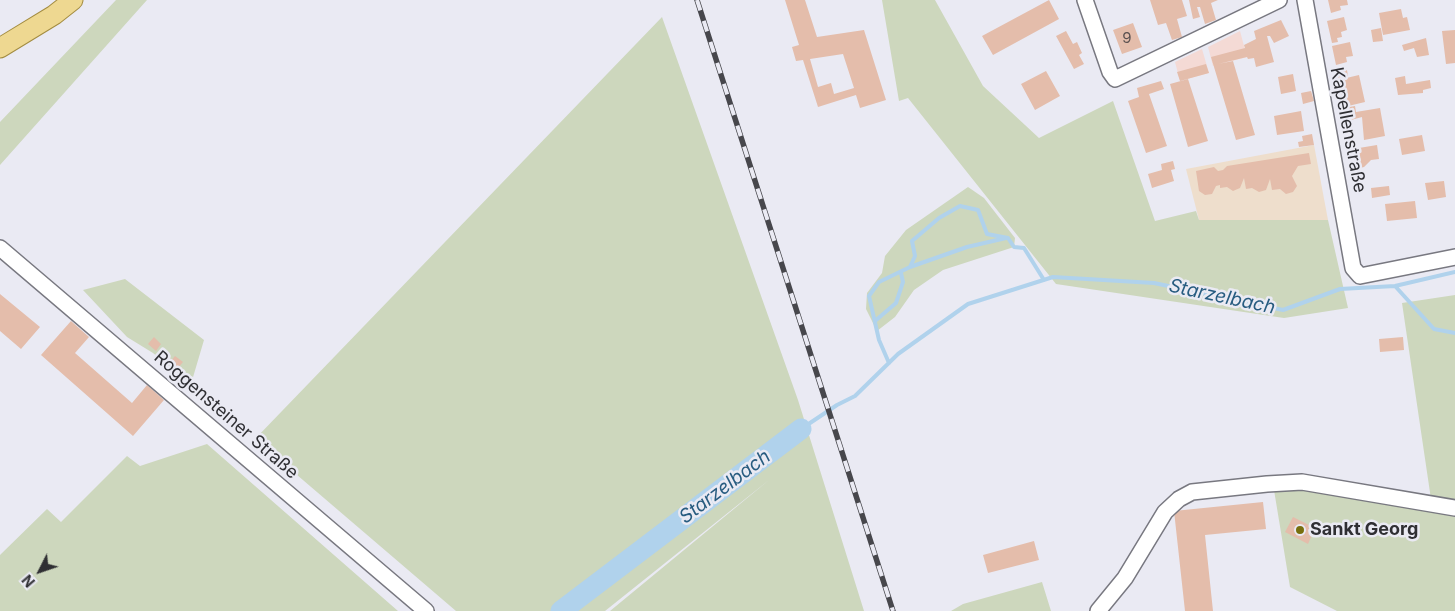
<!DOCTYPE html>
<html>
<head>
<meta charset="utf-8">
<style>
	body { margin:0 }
	#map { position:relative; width:1455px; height:611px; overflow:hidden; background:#eaeaf3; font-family:Inter,sans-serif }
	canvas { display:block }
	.north { position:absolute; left:15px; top:546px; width:50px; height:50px; -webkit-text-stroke:4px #eaeaf3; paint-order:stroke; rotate:229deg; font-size:14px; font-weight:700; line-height:20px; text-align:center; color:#2f2f33 }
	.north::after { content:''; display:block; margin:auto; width:18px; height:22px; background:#2f2f33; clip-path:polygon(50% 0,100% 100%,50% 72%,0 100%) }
</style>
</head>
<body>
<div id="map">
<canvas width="1455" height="611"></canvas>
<div class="north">N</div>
</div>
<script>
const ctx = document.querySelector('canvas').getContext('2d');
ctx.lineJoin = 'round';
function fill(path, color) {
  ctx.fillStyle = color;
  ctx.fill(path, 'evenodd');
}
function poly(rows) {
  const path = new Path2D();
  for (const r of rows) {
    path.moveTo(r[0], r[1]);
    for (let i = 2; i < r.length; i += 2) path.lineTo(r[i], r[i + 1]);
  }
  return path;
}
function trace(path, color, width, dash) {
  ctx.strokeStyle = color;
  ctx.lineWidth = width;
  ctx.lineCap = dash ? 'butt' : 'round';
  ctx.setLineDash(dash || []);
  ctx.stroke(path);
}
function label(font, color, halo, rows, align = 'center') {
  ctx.font = font + ' Inter,sans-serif';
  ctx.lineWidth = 5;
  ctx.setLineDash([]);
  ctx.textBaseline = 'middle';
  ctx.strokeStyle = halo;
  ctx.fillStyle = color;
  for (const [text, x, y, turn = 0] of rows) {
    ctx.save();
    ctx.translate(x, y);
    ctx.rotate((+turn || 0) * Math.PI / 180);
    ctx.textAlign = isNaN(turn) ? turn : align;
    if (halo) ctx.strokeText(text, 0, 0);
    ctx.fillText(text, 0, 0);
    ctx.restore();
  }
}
fill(poly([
	[1240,31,1247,57,1213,66,1208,47],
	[1202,49,1209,73,1180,81,1175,62]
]), '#f4dad5');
fill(poly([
	[1314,145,1328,220,1199,220,1186,169]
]), '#eedecc');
fill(poly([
	[116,0,147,0,0,165,0,122],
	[882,0,935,0,983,86,1039,138,1113,101,1155,221,1196,211,1199,220,1328,220,1348,308,1284,318,1056,284,908,98,899,101],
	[662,17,798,400,864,611,610,611,769,480,605,611,456,611,255,439],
	[968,187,984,198,1015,238,1014,247,943,270,914,290,895,317,877,331,866,309,867,293,882,273,885,256,906,230],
	[125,279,204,340,191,384,153,353,127,337,83,290],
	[1455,295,1455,611,1337,611,1290,587,1274,490,1348,491,1432,506,1402,303],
	[207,444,398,611,0,611,0,555,47,509,61,522,127,456,140,466],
	[1042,582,1051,611,951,611,963,604]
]), '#cdd7bd');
trace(poly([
	[910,267,967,247,1006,238],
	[1395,286,1434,329,1455,333],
	[875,321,896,303,903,282,901,273],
	[889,363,879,340,869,296,879,282,910,267,915,256,912,241,939,218,960,206,978,210,987,234,1008,238,1014,247,1024,248,1044,280],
	[801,429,837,405,855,396,898,354,968,304,1053,277,1154,283,1283,310,1340,289,1395,286,1455,272]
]), '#b0d2ec', 4);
trace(poly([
	[561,611,801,429]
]), '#b0d2ec', 21);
fill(poly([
	[785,0,805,0,817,37,864,30,886,100,860,108,856,95,818,107,803,60,796,61,792,47,799,45],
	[843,54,854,88,834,94,831,83,818,87,810,59],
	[1049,0,1059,19,993,55,982,36],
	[1150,0,1182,0,1187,16,1177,19,1182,37,1172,40,1166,23,1158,25],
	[1189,0,1218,0,1211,3,1216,20,1205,24,1200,7,1197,7,1200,17,1193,19],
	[1328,0,1347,0,1348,5,1340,6,1341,10,1331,13],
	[1401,9,1403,18,1407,17,1410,30,1383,35,1379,13],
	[1344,17,1347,30,1341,32,1342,37,1337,38,1338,42,1332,43,1327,21],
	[1281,20,1289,36,1274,43,1270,36,1267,36,1274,62,1256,67,1254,58,1248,59,1247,57,1218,64,1233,61,1255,135,1236,140,1211,57,1245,48,1244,45,1256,39,1254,31],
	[1133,23,1142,47,1122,54,1113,30],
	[1381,28,1383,41,1373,42,1371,30],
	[1455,30,1455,63,1446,64,1442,31],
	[1066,31,1073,44,1077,42,1082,53,1079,55,1084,64,1074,69,1056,36],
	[1426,38,1429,55,1417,57,1414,48,1404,51,1402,45],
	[1350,42,1353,56,1346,57,1347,62,1336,65,1332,46],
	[1206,64,1209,73,1180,81,1177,72],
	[1347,70,1348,76,1338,78,1336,72],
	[1046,71,1060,96,1035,110,1021,84],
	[1293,74,1296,91,1281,94,1278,77],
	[1359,75,1365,102,1344,107,1338,80],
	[1405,76,1406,84,1430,80,1431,88,1423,90,1423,93,1398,95,1395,78],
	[1188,79,1208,141,1188,147,1170,84],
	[1161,81,1164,89,1149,94,1167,146,1146,153,1128,101,1139,97,1137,88],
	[1311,91,1314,101,1303,104,1301,93],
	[1355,106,1356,112,1380,108,1385,136,1364,140,1362,117,1351,120,1349,113,1345,114,1344,108],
	[1301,111,1304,131,1277,135,1274,116],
	[1312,134,1314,145,1299,147,1298,142,1303,141,1302,136],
	[1422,135,1425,151,1402,155,1399,139],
	[1377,145,1379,159,1371,160,1364,167,1356,169,1353,149],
	[1309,153,1311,164,1298,166,1292,176,1297,186,1293,192,1286,194,1280,189,1272,190,1270,179,1266,190,1259,192,1252,188,1246,189,1244,178,1240,188,1233,191,1227,187,1220,188,1220,185,1216,186,1212,194,1205,195,1199,191,1196,171,1214,167,1218,171,1223,170,1227,166],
	[1173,161,1175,169,1171,170,1174,181,1152,188,1148,174,1162,170,1161,164],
	[1444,181,1446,197,1428,200,1425,183],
	[1389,186,1390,195,1372,198,1371,188],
	[1415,201,1417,218,1387,221,1385,204],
	[0,294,40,327,21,349,0,331],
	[71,321,89,337,75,353,132,403,147,385,164,400,133,436,41,355],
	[154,337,161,344,156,351,148,344],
	[1403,337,1404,350,1380,352,1379,339],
	[175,356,183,362,177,369,170,362],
	[1263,502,1266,529,1205,535,1213,611,1185,611,1174,511],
	[1293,517,1315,528,1308,544,1285,532],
	[1034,541,1039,560,988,573,983,555]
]), '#e4bdab');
const minor = poly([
	[1085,0,1110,72,1115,79,1279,0],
	[1305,0,1353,268,1360,276,1455,257],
	[0,248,426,611],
	[1098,611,1125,578,1165,512,1179,499,1192,492,1267,484,1302,482,1455,508]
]);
const major = poly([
	[0,48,54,15,73,0]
]);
trace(minor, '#787880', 18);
trace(major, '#a38c41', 21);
trace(minor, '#fff', 15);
trace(major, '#eed891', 19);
const rail = poly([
	[697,0,893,611]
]);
trace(rail, '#47474c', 5.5);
trace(rail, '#eaeaf3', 4, [11]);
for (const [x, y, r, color] of [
	[1300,530,5,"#786f0e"]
]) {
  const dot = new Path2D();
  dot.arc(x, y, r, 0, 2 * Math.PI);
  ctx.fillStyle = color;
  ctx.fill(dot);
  trace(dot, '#eaeaf3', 2);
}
label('15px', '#5c5251', null, [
	["9",1127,38]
]);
label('18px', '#2f2f33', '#eaeaf3', [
	["Kapellenstraße",1348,130,79],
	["Roggensteiner Straße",226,415,41]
]);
label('bold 18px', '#2f2f33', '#eaeaf3', [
	["Sankt Georg",1310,530]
], 'left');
label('italic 19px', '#285c80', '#eaeaf3', [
	["Starzelbach",1222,297,12],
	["Starzelbach",725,487,-37]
]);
</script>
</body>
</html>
